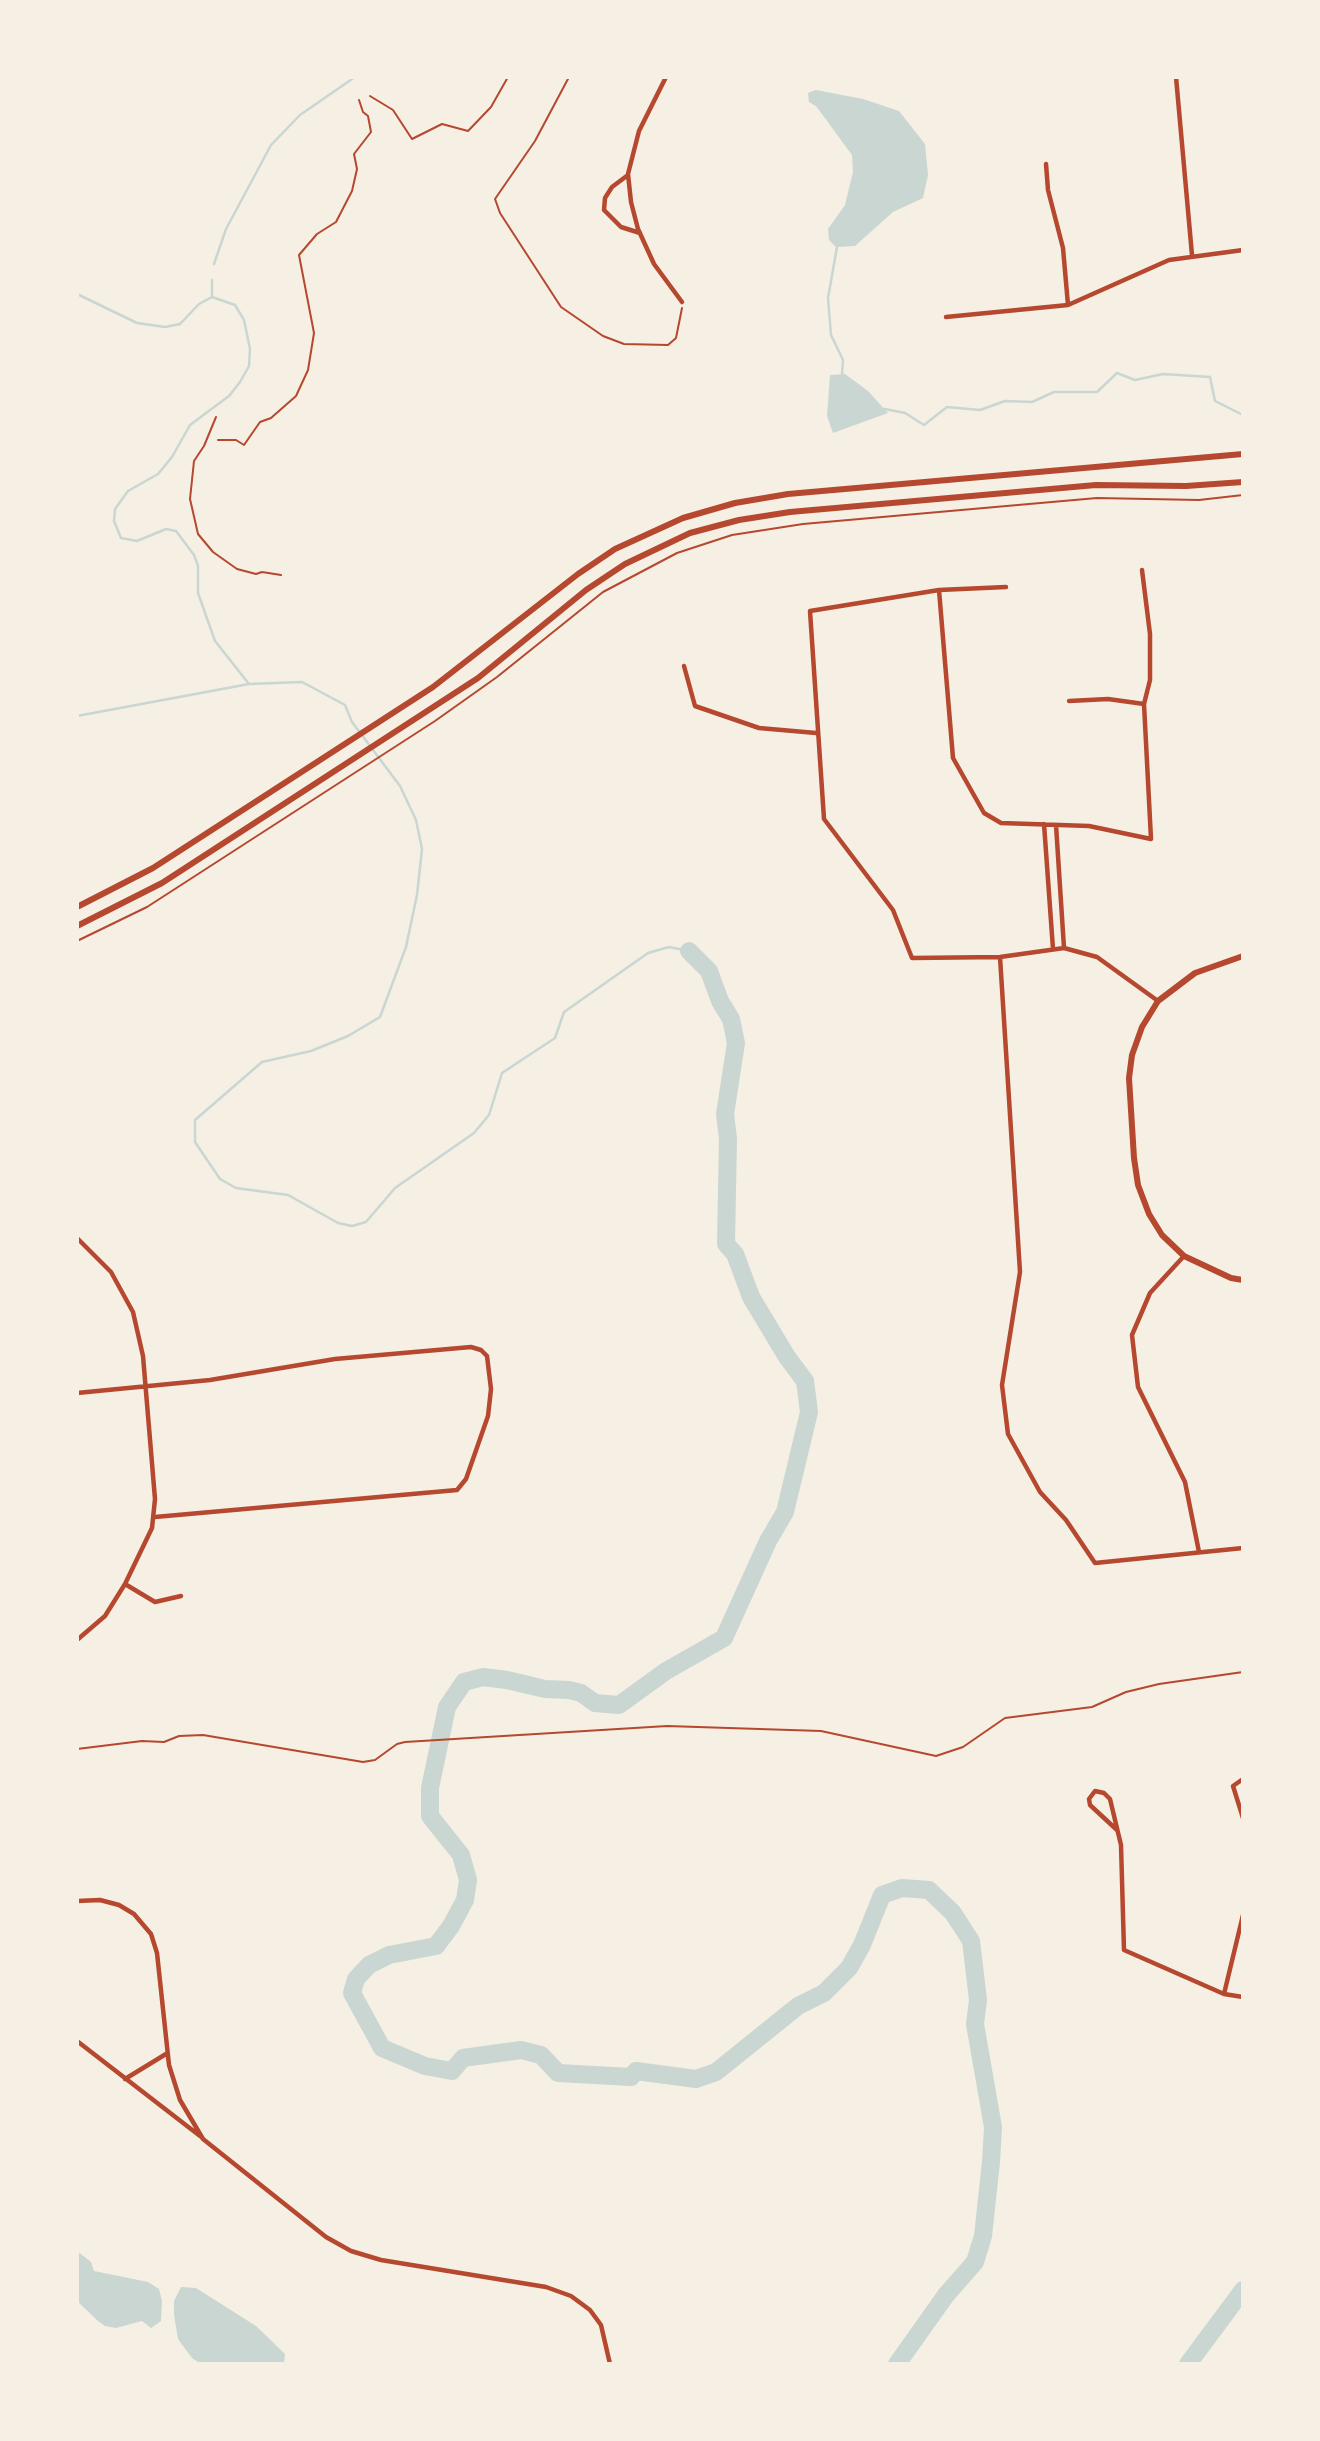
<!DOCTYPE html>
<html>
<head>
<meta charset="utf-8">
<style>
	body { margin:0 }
	#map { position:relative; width:1320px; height:2441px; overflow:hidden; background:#f6efe4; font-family:Montserrat,sans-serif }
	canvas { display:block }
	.frame { position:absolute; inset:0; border:79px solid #f6efe4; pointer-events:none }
</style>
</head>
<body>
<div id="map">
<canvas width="1320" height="2441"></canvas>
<div class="frame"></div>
</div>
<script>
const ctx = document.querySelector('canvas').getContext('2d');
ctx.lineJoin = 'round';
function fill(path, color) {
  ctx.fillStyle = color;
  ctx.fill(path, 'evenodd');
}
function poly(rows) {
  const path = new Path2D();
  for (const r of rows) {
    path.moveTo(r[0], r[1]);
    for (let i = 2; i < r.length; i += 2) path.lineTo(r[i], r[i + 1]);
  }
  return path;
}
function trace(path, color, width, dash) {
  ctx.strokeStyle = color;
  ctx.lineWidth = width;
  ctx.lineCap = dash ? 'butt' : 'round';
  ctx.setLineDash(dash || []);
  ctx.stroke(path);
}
fill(poly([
	[816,90,863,99,899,111,925,144,928,175,923,198,893,212,855,246,836,247,829,240,828,229,845,205,853,172,852,155,816,106,809,102,808,93],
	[845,374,868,391,888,413,833,433,827,416,830,375],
	[77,2251,91,2262,94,2271,148,2282,159,2289,162,2301,161,2321,151,2328,142,2321,116,2328,105,2326,98,2321,77,2301],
	[181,2287,196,2288,256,2326,285,2354,284,2363,201,2364,192,2358,178,2339,174,2315,174,2301]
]), '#c9d6d2');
trace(poly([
	[837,247,828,298,831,335,843,360,842,374],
	[214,264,226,229,271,145,300,115,355,77],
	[77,294,137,323,165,327,180,324,199,304,212,297,235,305,244,320,250,349,249,366,240,382,229,396,190,425,172,457,158,474,128,491,115,509,114,521,121,538,137,541,166,529,176,531,194,555,198,566,198,593,215,641,249,684,302,682,345,705,352,722,400,786,416,820,422,849,417,895,406,947,380,1017,348,1036,311,1051,262,1062,195,1120,195,1142,220,1179,236,1188,288,1195,338,1223,352,1226,366,1222,395,1188,474,1133,489,1115,502,1073,555,1038,564,1012,648,953,669,947,689,951],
	[212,297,212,280],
	[885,409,905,413,924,425,947,407,980,410,1005,401,1032,402,1054,392,1097,392,1117,373,1135,380,1163,374,1210,377,1215,401,1243,415],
	[77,716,249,684]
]), '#c9d6d2', 2.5);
trace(poly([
	[689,951,709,971,720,1001,731,1019,736,1043,725,1114,728,1138,726,1244,735,1254,751,1297,787,1357,805,1381,809,1412,785,1512,768,1541,724,1638,666,1671,619,1705,595,1703,581,1693,569,1690,545,1689,507,1680,483,1677,464,1682,447,1707,430,1788,430,1816,461,1855,468,1880,465,1900,451,1926,436,1946,389,1955,369,1965,356,1979,352,1993,382,2048,425,2066,452,2071,463,2058,521,2050,541,2055,558,2073,631,2077,636,2071,696,2079,716,2072,798,2006,824,1993,849,1968,862,1945,882,1895,902,1888,929,1890,953,1913,971,1941,978,2000,975,2024,993,2127,991,2162,983,2236,975,2262,946,2295,897,2364],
	[1188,2364,1243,2290]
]), '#c9d6d2', 18);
trace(poly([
	[569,77,535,141,495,199,500,213,561,307,603,336,624,344,668,345,676,338,682,308],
	[370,96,393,110,412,139,442,124,468,131,491,107,508,77],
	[216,417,204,446,194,461,190,499,198,534,213,552,237,569,256,574,262,572,281,575],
	[218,440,236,440,244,445,260,422,271,418,296,396,308,370,314,333,299,255,317,234,336,222,352,191,357,169,354,154,371,132,368,116,363,112,359,100],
	[77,941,147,907,435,721,497,677,603,592,677,553,732,535,803,524,1097,498,1199,500,1243,495],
	[77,1749,142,1741,164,1742,179,1736,203,1735,363,1762,375,1760,397,1744,405,1742,667,1726,821,1731,936,1756,963,1747,1005,1718,1092,1707,1126,1692,1159,1684,1243,1672]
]), '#b5482f', 2);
trace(poly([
	[666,77,639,131,628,174,631,202,638,229,654,264,682,302],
	[1176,77,1192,255],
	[1046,164,1048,190,1063,248,1068,305],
	[628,175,612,187,605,198,604,210,621,227,640,233],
	[946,317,1068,305,1169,260,1243,250],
	[1006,587,939,590,810,611,824,819,893,910,912,958,1000,957,1064,948,1097,957,1158,1001],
	[939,590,953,758,984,813,1001,823,1089,826,1151,839,1144,704,1150,680,1150,634,1142,570],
	[684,666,695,706,759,728,816,733],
	[1069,701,1108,699,1144,704],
	[1044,824,1053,949],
	[1056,825,1064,948],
	[1000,957,1020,1272,1002,1385,1008,1434,1040,1492,1066,1520,1095,1563,1243,1548],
	[77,1238,111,1272,133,1312,143,1356,155,1499,152,1528,125,1584,105,1616,77,1640],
	[1184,1256,1150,1293,1132,1335,1138,1387,1185,1482,1199,1552],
	[77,1393,210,1380,335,1359,471,1347,481,1350,487,1356,491,1389,488,1416,466,1479,457,1490,155,1517],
	[125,1584,155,1602,181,1596],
	[1243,1779,1233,1786,1243,1818],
	[1117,1830,1090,1805,1089,1799,1095,1791,1104,1793,1110,1799,1121,1845,1124,1950,1224,1994,1243,1997],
	[77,1901,100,1900,119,1905,134,1914,151,1934,157,1953,169,2065,180,2100,203,2139,326,2237,351,2251,381,2260,546,2287,571,2296,590,2310,601,2325,610,2364],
	[1224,1994,1243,1915],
	[77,2041,200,2136],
	[125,2079,166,2054]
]), '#b5482f', 4.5);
trace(poly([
	[1243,956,1195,973,1158,1001,1142,1027,1132,1055,1129,1078,1134,1158,1138,1185,1149,1214,1162,1235,1184,1256,1231,1278,1243,1280]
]), '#b5482f', 6);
trace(poly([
	[77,907,153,868,433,687,578,574,615,549,683,518,735,503,788,494,1243,454],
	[77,926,162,883,478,678,586,590,625,564,690,533,739,520,790,512,1096,485,1186,486,1243,482]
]), '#b5482f', 6);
</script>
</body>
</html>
